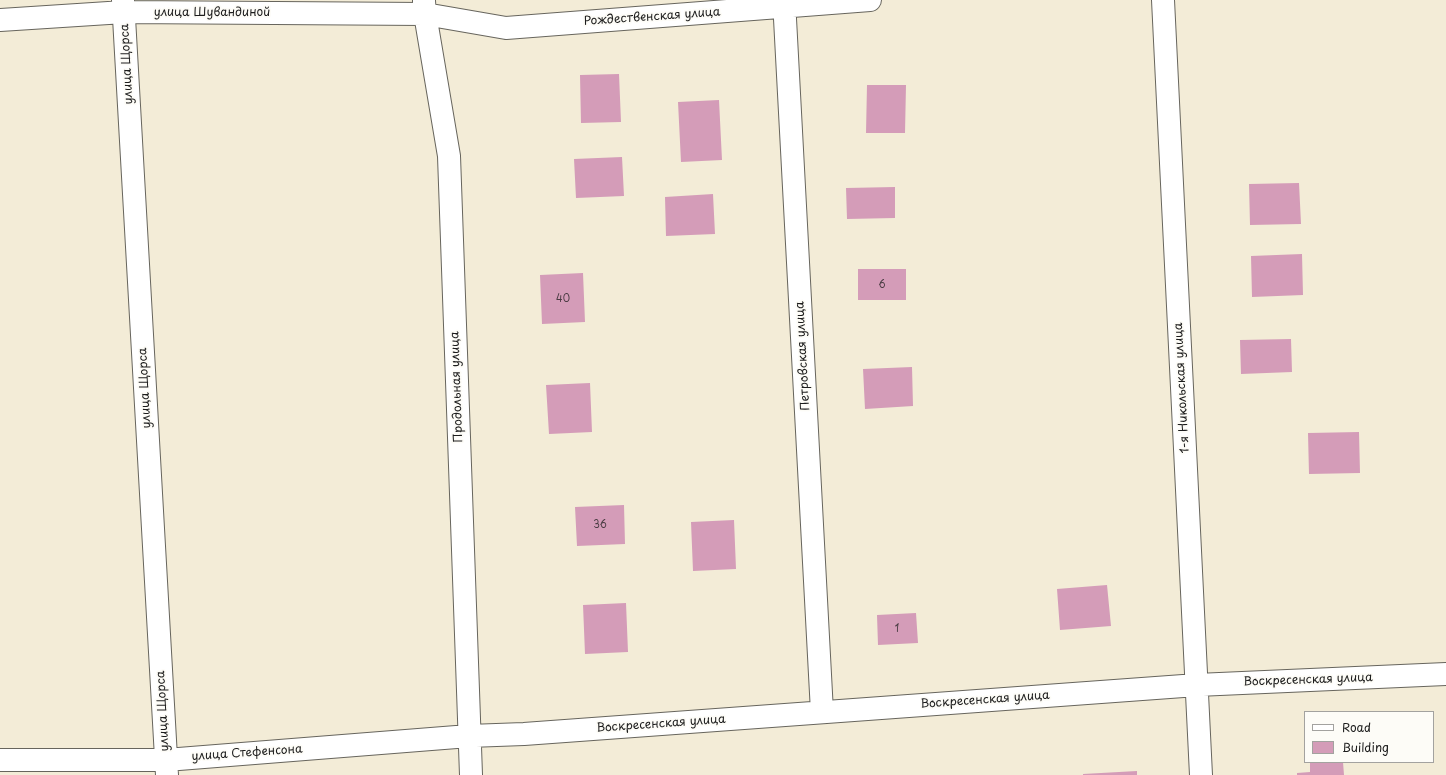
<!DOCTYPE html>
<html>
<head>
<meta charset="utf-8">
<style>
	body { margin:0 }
	#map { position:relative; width:1446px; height:775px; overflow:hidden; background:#f3ecd7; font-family:"Playpen Sans",sans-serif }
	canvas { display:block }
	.legend { position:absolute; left:1304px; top:711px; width:130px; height:52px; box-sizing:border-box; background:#fdfcf7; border:1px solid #a3a29f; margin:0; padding:5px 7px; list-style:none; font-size:12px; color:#1c1c1c }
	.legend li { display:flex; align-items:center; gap:8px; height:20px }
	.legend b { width:20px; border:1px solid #a3a29f }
</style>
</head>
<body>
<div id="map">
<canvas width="1446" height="775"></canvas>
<ul class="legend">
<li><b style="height:5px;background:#fff"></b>Road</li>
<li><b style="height:11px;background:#d49cb8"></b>Building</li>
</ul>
</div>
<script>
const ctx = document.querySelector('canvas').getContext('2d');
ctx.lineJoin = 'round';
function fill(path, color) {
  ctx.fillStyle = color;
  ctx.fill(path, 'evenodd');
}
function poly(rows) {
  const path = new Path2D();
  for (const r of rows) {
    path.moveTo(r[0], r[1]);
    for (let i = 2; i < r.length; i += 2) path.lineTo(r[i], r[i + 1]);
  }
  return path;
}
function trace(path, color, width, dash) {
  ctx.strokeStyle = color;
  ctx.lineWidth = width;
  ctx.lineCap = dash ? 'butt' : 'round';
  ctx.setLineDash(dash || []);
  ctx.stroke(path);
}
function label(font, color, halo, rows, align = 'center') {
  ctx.font = font + ' "Playpen Sans",sans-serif';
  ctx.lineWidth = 3.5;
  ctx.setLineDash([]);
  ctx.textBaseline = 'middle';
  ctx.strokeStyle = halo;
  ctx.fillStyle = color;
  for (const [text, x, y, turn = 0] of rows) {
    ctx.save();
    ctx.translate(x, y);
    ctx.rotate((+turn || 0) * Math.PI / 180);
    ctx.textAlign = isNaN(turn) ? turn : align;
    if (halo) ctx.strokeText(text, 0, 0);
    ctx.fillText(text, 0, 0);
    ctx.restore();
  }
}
fill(poly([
	[619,74,621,122,581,123,580,75],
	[867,85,906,85,905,133,866,133],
	[719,100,722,160,681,162,678,102],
	[622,157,624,196,576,198,574,159],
	[1299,183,1301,224,1250,225,1249,184],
	[895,187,895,218,847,219,846,188],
	[713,194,715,234,666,236,665,197],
	[1302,254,1303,295,1252,297,1251,256],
	[858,269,906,269,906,300,858,300],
	[583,273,585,322,542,324,540,275],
	[1291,339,1292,372,1241,374,1240,340],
	[912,367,913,406,865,409,863,369],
	[590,383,592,432,549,434,546,385],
	[1359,432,1360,473,1309,474,1308,433],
	[624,505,625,544,577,546,575,507],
	[734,520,736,569,693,571,691,522],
	[1107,585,1111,626,1060,630,1057,589],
	[626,603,628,652,585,654,583,605],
	[916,613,918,643,878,645,877,615],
	[1310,762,1343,762,1344,775,1297,775,1297,773,1310,772],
	[1137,771,1137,775,1083,775,1083,774]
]), '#d49cb8');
const minor = poly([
	[123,0,167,775],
	[784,0,822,712],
	[1163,0,1201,775],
	[424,1,425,14,449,156,471,775],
	[0,20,124,12,425,14,506,28,870,0],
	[0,760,166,760,469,736,524,734,1197,685,1446,674]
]);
trace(minor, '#67655d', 24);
trace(minor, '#fff', 22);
label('10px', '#4a3c43', null, [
	["6",882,285],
	["40",563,299],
	["36",600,525],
	["1",897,629]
]);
label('12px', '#1c1c1c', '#fdfcf7', [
	["улица Шувандиной",212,13],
	["Рождественская улица",652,17,-4],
	["улица Щорса",127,64,-93],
	["Петровская улица",803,356,-93],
	["Продольная улица",457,387,-92],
	["улица Щорса",145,388,-93],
	["1-я Никольская улица",1182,388,-93],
	["Воскресенская улица",1308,680,-2],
	["Воскресенская улица",985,700,-4],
	["улица Щорса",163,711,-93],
	["Воскресенская улица",661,724,-4],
	["улица Стефенсона",247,753,-4]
]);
</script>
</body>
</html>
